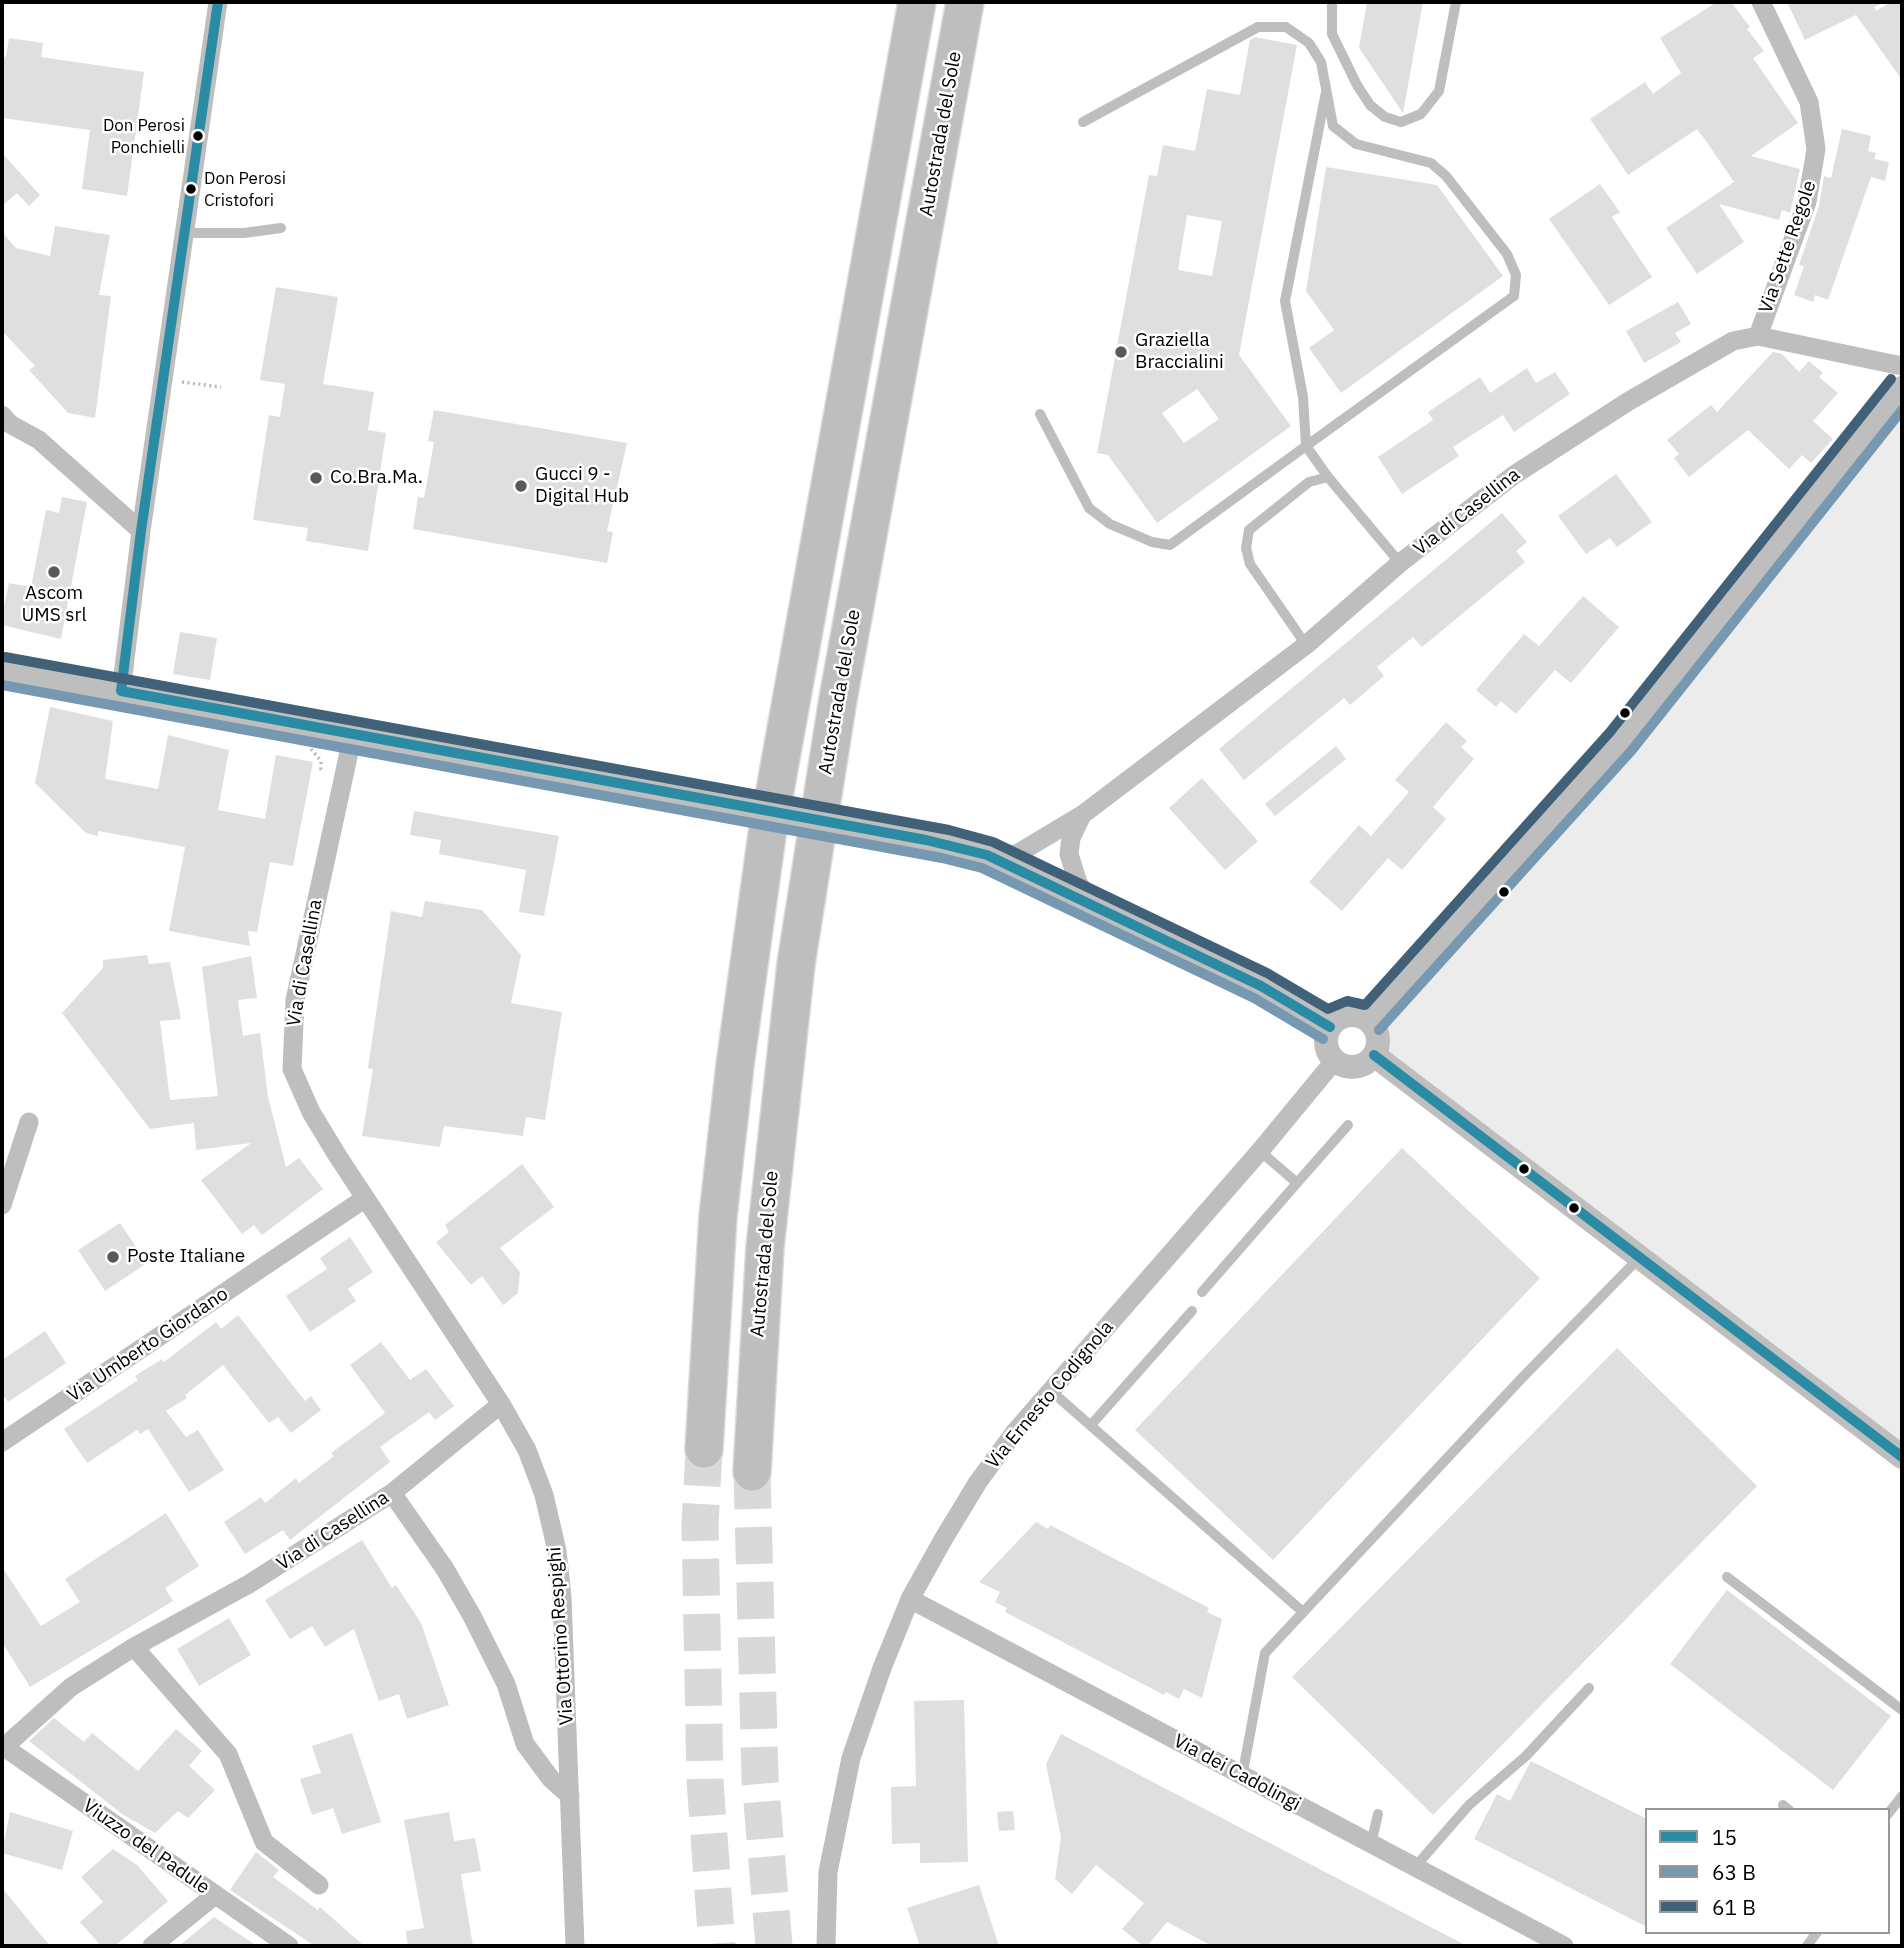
<!DOCTYPE html>
<html>
<head>
<meta charset="utf-8">
<style>
	body { margin:0 }
	#map { position:relative; width:1904px; height:1948px; overflow:hidden; background:#fff; font-family:"IBM Plex Sans",sans-serif }
	canvas { display:block }
	.frame { position:absolute; inset:0; border:4px solid #000; pointer-events:none }
	.legend { position:absolute; left:1645px; top:1808px; width:245px; height:126px; box-sizing:border-box; background:#fff; border:2px solid #999; margin:0; padding:9px 12px; list-style:none; font-size:21px; color:#000 }
	.legend li { display:flex; align-items:center; gap:14px; height:35px }
	.legend b { width:35px; border:2px solid #999 }
</style>
</head>
<body>
<div id="map">
<canvas width="1904" height="1948"></canvas>
<div class="frame"></div>
<ul class="legend">
<li><b style="height:9px;background:#2a8ba5"></b>15</li>
<li><b style="height:9px;background:#7698b0"></b>63 B</li>
<li><b style="height:9px;background:#406178"></b>61 B</li>
</ul>
</div>
<script>
const ctx = document.querySelector('canvas').getContext('2d');
ctx.lineJoin = 'round';
function fill(path, color) {
  ctx.fillStyle = color;
  ctx.fill(path, 'evenodd');
}
function poly(rows) {
  const path = new Path2D();
  for (const r of rows) {
    if (r.length === 3) {
      path.moveTo(r[0] + r[2], r[1]);
      path.arc(r[0], r[1], r[2], 0, 2 * Math.PI);
      continue;
    }
    path.moveTo(r[0], r[1]);
    for (let i = 2; i < r.length; i += 2) path.lineTo(r[i], r[i + 1]);
  }
  return path;
}
function trace(path, color, width, dash) {
  ctx.strokeStyle = color;
  ctx.lineWidth = width;
  ctx.lineCap = dash ? 'butt' : 'round';
  ctx.setLineDash(dash || []);
  ctx.stroke(path);
}
function label(font, color, halo, rows, align = 'center') {
  ctx.font = font + ' "IBM Plex Sans",sans-serif';
  ctx.lineWidth = 5;
  ctx.setLineDash([]);
  ctx.textBaseline = 'middle';
  ctx.strokeStyle = halo;
  ctx.fillStyle = color;
  for (const [text, x, y, turn = 0] of rows) {
    ctx.save();
    ctx.translate(x, y);
    ctx.rotate((+turn || 0) * Math.PI / 180);
    ctx.textAlign = isNaN(turn) ? turn : align;
    if (halo) ctx.strokeText(text, 0, 0);
    ctx.fillText(text, 0, 0);
    ctx.restore();
  }
}
fill(poly([
	[1902,388,1902,1457,1377,1046,1375,1029]
]), '#ececec');
fill(poly([
	[1367,2,1423,2,1403,113,1359,48],
	[1717,2,1731,2,1750,27,1747,29,1764,51,1753,58,1798,123,1751,156,1800,169,1790,213,1782,210,1779,220,1719,204,1744,242,1697,274,1666,228,1734,182,1708,144,1697,129,1628,175,1590,119,1645,82,1653,94,1681,73,1660,38],
	[1787,2,1885,2,1874,7,1876,11,1891,2,1902,2,1902,80,1856,15,1805,40],
	[1255,37,1297,45,1239,355,1291,426,1157,523,1108,455,1097,453,1149,175,1157,176,1163,145,1195,151,1207,89,1240,95,1250,40],
	[1187,215,1222,221,1212,276,1178,270],
	[1197,389,1219,419,1184,443,1162,413],
	[9,38,43,43,41,57,144,72,127,196,82,189,90,130,2,118,2,56,6,57],
	[1842,129,1871,136,1868,151,1876,153,1874,159,1889,162,1885,181,1871,177,1828,300,1815,295,1813,302,1794,295,1804,266,1799,265,1819,206,1824,176,1831,178],
	[2,153,40,195,29,206,17,193,2,206],
	[1326,167,1437,185,1503,276,1341,393,1309,348,1334,330,1306,291],
	[1600,184,1620,212,1612,217,1652,277,1609,305,1549,219],
	[55,226,110,235,99,295,111,296,95,418,68,413,29,370,35,366,2,331,2,232,16,248,50,256],
	[276,287,338,297,323,384,374,392,368,430,386,433,368,551,306,541,308,528,253,520,269,415,280,417,285,384,260,380],
	[1678,302,1691,324,1675,333,1681,342,1644,363,1626,331],
	[1773,352,1782,354,1799,372,1809,361,1823,373,1819,377,1838,393,1813,421,1833,439,1811,463,1802,455,1789,469,1748,430,1689,477,1674,458,1679,454,1667,440,1711,405,1717,412],
	[1527,368,1536,383,1555,372,1570,394,1514,432,1503,415,1453,447,1459,456,1402,494,1378,457,1433,420,1428,412,1480,377,1490,393],
	[434,410,627,443,607,531,613,532,607,563,413,529,418,497,424,498,434,442,428,441],
	[1616,474,1652,522,1617,547,1610,538,1586,554,1558,516],
	[62,497,87,502,61,639,2,625,2,616,9,583,31,587,46,510,59,513],
	[1502,513,1527,542,1516,551,1525,562,1422,647,1413,637,1377,667,1384,676,1350,705,1344,698,1244,780,1219,749],
	[1583,596,1619,627,1571,683,1555,670,1516,714,1501,701,1496,707,1476,690,1524,634,1539,646],
	[180,632,217,638,210,680,173,674],
	[50,707,113,721,105,779,158,789,168,735,229,750,218,810,265,819,276,755,313,762,293,866,270,862,257,932,248,931,250,946,169,931,185,847,98,831,98,836,86,833,35,783],
	[1446,722,1467,741,1461,747,1474,759,1433,807,1446,819,1402,870,1388,858,1342,911,1309,882,1359,825,1371,836,1409,792,1395,780],
	[1336,746,1346,759,1275,816,1265,804],
	[1202,778,1258,841,1225,870,1169,808],
	[414,811,559,836,544,916,519,912,526,870,439,854,441,840,410,835],
	[425,901,482,910,521,955,511,1003,562,1012,545,1120,526,1117,523,1136,444,1126,440,1147,362,1136,373,1069,368,1068,391,911,422,917],
	[147,955,149,964,170,962,181,1019,160,1021,170,1100,218,1096,202,967,251,956,257,998,238,1000,243,1036,260,1033,268,1097,286,1167,299,1158,323,1189,262,1235,254,1225,242,1234,201,1180,251,1143,196,1150,194,1123,150,1129,62,1013,103,968,103,960],
	[1402,1148,1540,1278,1273,1560,1135,1430],
	[522,1164,554,1207,500,1248,520,1272,518,1293,503,1305,482,1276,471,1285,436,1242,449,1232,445,1225],
	[120,1223,147,1263,105,1291,78,1250],
	[350,1237,373,1272,348,1289,356,1301,310,1332,286,1296,327,1269,320,1258],
	[238,1315,305,1401,311,1396,321,1410,291,1433,278,1417,269,1423,223,1365,185,1395,187,1398,166,1411,186,1437,198,1430,224,1470,189,1492,148,1429,140,1434,137,1430,87,1463,64,1429,138,1380,135,1376,162,1359,164,1362,216,1322,221,1329],
	[45,1331,66,1363,8,1402,2,1393,2,1360],
	[381,1342,410,1380,426,1369,454,1406,435,1420,429,1412,380,1447,390,1462,290,1540,283,1530,245,1554,224,1522,261,1497,265,1503,296,1478,299,1483,334,1456,331,1453,385,1413,350,1365],
	[1617,1348,1757,1486,1433,1815,1292,1677],
	[166,1513,199,1566,165,1588,173,1601,30,1687,2,1642,2,1567,41,1626,80,1602,65,1579],
	[1036,1522,1048,1529,1050,1525,1138,1571,1209,1608,1207,1612,1222,1619,1202,1698,1184,1689,1179,1699,1166,1692,1164,1695,1005,1612,1007,1608,995,1602,1000,1592,979,1582],
	[362,1540,392,1588,396,1585,421,1623,449,1705,407,1719,399,1694,379,1701,354,1629,325,1647,312,1626,290,1639,265,1600],
	[1727,1590,1891,1716,1833,1790,1670,1664],
	[229,1618,251,1655,199,1686,177,1649],
	[964,1700,968,1862,920,1863,920,1843,892,1844,891,1787,916,1786,914,1701],
	[54,1718,84,1742,92,1733,138,1771,176,1729,202,1751,189,1766,215,1790,188,1818,178,1811,155,1833,122,1814,29,1741],
	[352,1733,381,1822,342,1834,333,1808,312,1815,300,1779,321,1773,312,1746],
	[1061,1734,1467,1946,1212,1946,1167,1922,1147,1946,1143,1946,1122,1929,1144,1903,1096,1865,1072,1894,1055,1879,1061,1837,1046,1764],
	[1531,1761,1647,1819,1647,1927,1474,1839,1497,1794,1510,1801],
	[1013,1811,1015,1830,999,1831,997,1812],
	[10,1812,73,1831,62,1870,2,1853],
	[449,1812,454,1841,475,1838,481,1871,461,1874,473,1946,408,1946,406,1931,424,1928,404,1820],
	[113,1849,137,1865,168,1901,115,1946,101,1946,80,1922,103,1902,81,1877],
	[256,1852,279,1870,273,1877,318,1910,320,1907,364,1946,315,1946,230,1890],
	[979,1885,999,1946,920,1946,907,1908],
	[2,1888,50,1946,2,1946],
	[214,1917,257,1946,179,1946]
]), '#dfdfdf');
trace(poly([
	[704,1449,700,1524,705,1781,717,1946],
	[752,1472,760,1778,774,1946]
]), '#d9d9d9', 37, [37, 18]);
const motorway = poly([
	[704,1449,718,1216,735,1065,767,835,917,2],
	[752,1472,765,1247,796,964,838,699,965,2]
]);
trace(motorway, '#dbdbdb', 40);
trace(poly([
	[182,382,221,387],
	[311,749,321,761,321,769,325,770]
]), '#b9b9b9', 3.5, [2, 3.5]);
trace(poly([
	[1332,2,1332,34,1357,85,1370,105,1385,117,1401,122,1421,114,1439,91,1456,2],
	[1083,122,1258,27,1286,27,1309,43,1321,62,1333,126,1356,144,1431,163,1446,176,1507,254,1516,275,1514,296,1306,446,1328,477],
	[186,233,244,233,281,228],
	[1040,414,1089,508,1110,524,1152,542,1170,545,1306,446,1303,397,1285,301,1326,92],
	[1306,645,1250,564,1246,548,1249,530,1309,482,1328,477,1400,563],
	[1297,1183,1348,1125],
	[1202,1292,1297,1183,1260,1151],
	[1050,1390,1303,1612],
	[1091,1425,1192,1311],
	[1727,1577,1902,1710],
	[1242,1777,1265,1653,1521,1379,1639,1258],
	[1783,1805,1789,1810],
	[1888,1814,1902,1796],
	[1371,1844,1378,1814],
	[1415,1867,1469,1805,1526,1756,1589,1688],
	[1807,1946,1817,1932]
]), '#bebebe', 10);
trace(poly([
	[1758,336,1807,202,1816,149,1809,102,1761,2],
	[2,415,10,424,39,440,141,531],
	[121,691,141,531,218,2],
	[353,734,295,1000,292,1069,311,1112,337,1155,501,1404,527,1450,544,1495,557,1551,562,1597,575,1946],
	[1082,815,1071,838,1069,854,1078,883,1095,907],
	[989,855,1017,854,1082,815,1306,645,1400,563,1514,475,1629,401,1733,341,1758,336,1902,366],
	[2,1205,29,1122],
	[2,1442,364,1199],
	[392,1493,445,1569,472,1616,506,1684,525,1744,551,1779,570,1796],
	[910,1599,1564,1946],
	[134,1647,228,1754,264,1842,319,1885],
	[4,1747,289,1946],
	[2,1749,71,1687,134,1647,249,1584,392,1493,501,1404],
	[152,1946,215,1895],
	[826,1946,828,1872,851,1758,882,1668,910,1599,944,1538,978,1482,1014,1433,1260,1151,1335,1060]
]), '#bebebe', 19);
trace(poly([
	[2,671,357,734,660,793],
	[987,855,1261,986,1330,1027],
	[1352,1041,26],
	[1369,1021,1621,741,1902,388],
	[1374,1055,1902,1457]
]), '#bebebe', 24);
trace(motorway, '#bebebe', 37);
trace(poly([
	[660,793,926,840,987,855]
]), '#bebebe', 24);
trace(poly([
	[121,691,926,840,987,855,1261,986,1330,1027],
	[121,691,141,531,218,2],
	[1374,1055,1902,1457]
]), '#2a8ba5', 10);
trace(poly([
	[2,685,942,858,982,868,1254,998,1323,1039],
	[1379,1030,1632,750,1902,410]
]), '#7698b0', 10);
trace(poly([
	[5,657,949,830,993,842,1267,973,1328,1009,1347,1001,1365,1005,1610,732,1891,379]
]), '#406178', 10);
for (const [x, y, r, color] of [
	[198,136,6,"#000"],
	[191,189,6,"#000"],
	[1121,352,7,"#595959"],
	[316,478,7,"#595959"],
	[521,486,7,"#595959"],
	[54,572,7,"#595959"],
	[1625,713,6,"#000"],
	[1504,892,6,"#000"],
	[1524,1169,6,"#000"],
	[1574,1208,6,"#000"],
	[113,1257,7,"#595959"]
]) {
  const dot = new Path2D();
  dot.arc(x, y, r, 0, 2 * Math.PI);
  ctx.fillStyle = color;
  ctx.fill(dot);
  trace(dot, '#fff', 2.5);
}
label('17px', '#000', '#fff', [
	["Don Perosi",185,126],
	["Ponchielli",185,148],
	["Don Perosi",204,179,"left"],
	["Cristofori",204,201,"left"]
], 'right');
label('19px', '#000', '#fff', [
	["Autostrada del Sole",941,134,-80],
	["Via Sette Regole",1788,247,-71],
	["Via di Casellina",1467,512,-38],
	["Autostrada del Sole",840,692,-80],
	["Via di Casellina",305,963,-80],
	["Autostrada del Sole",765,1254,-85],
	["Via Umberto Giordano",148,1345,-34],
	["Via Ernesto Codignola",1050,1395,-50],
	["Via di Casellina",333,1531,-33],
	["Via Ottorino Respighi",561,1636,-94],
	["Via dei Cadolingi",1237,1773,28],
	["Viuzzo del Padule",146,1847,35]
]);
label('19px', '#000', '#fff', [
	["Graziella",1135,341],
	["Braccialini",1135,363],
	["Gucci 9 -",535,475],
	["Digital Hub",535,497],
	["Co.Bra.Ma.",330,478],
	["Ascom",54,594,"center"],
	["UMS srl",54,616,"center"],
	["Poste Italiane",127,1257]
], 'left');
</script>
</body>
</html>
